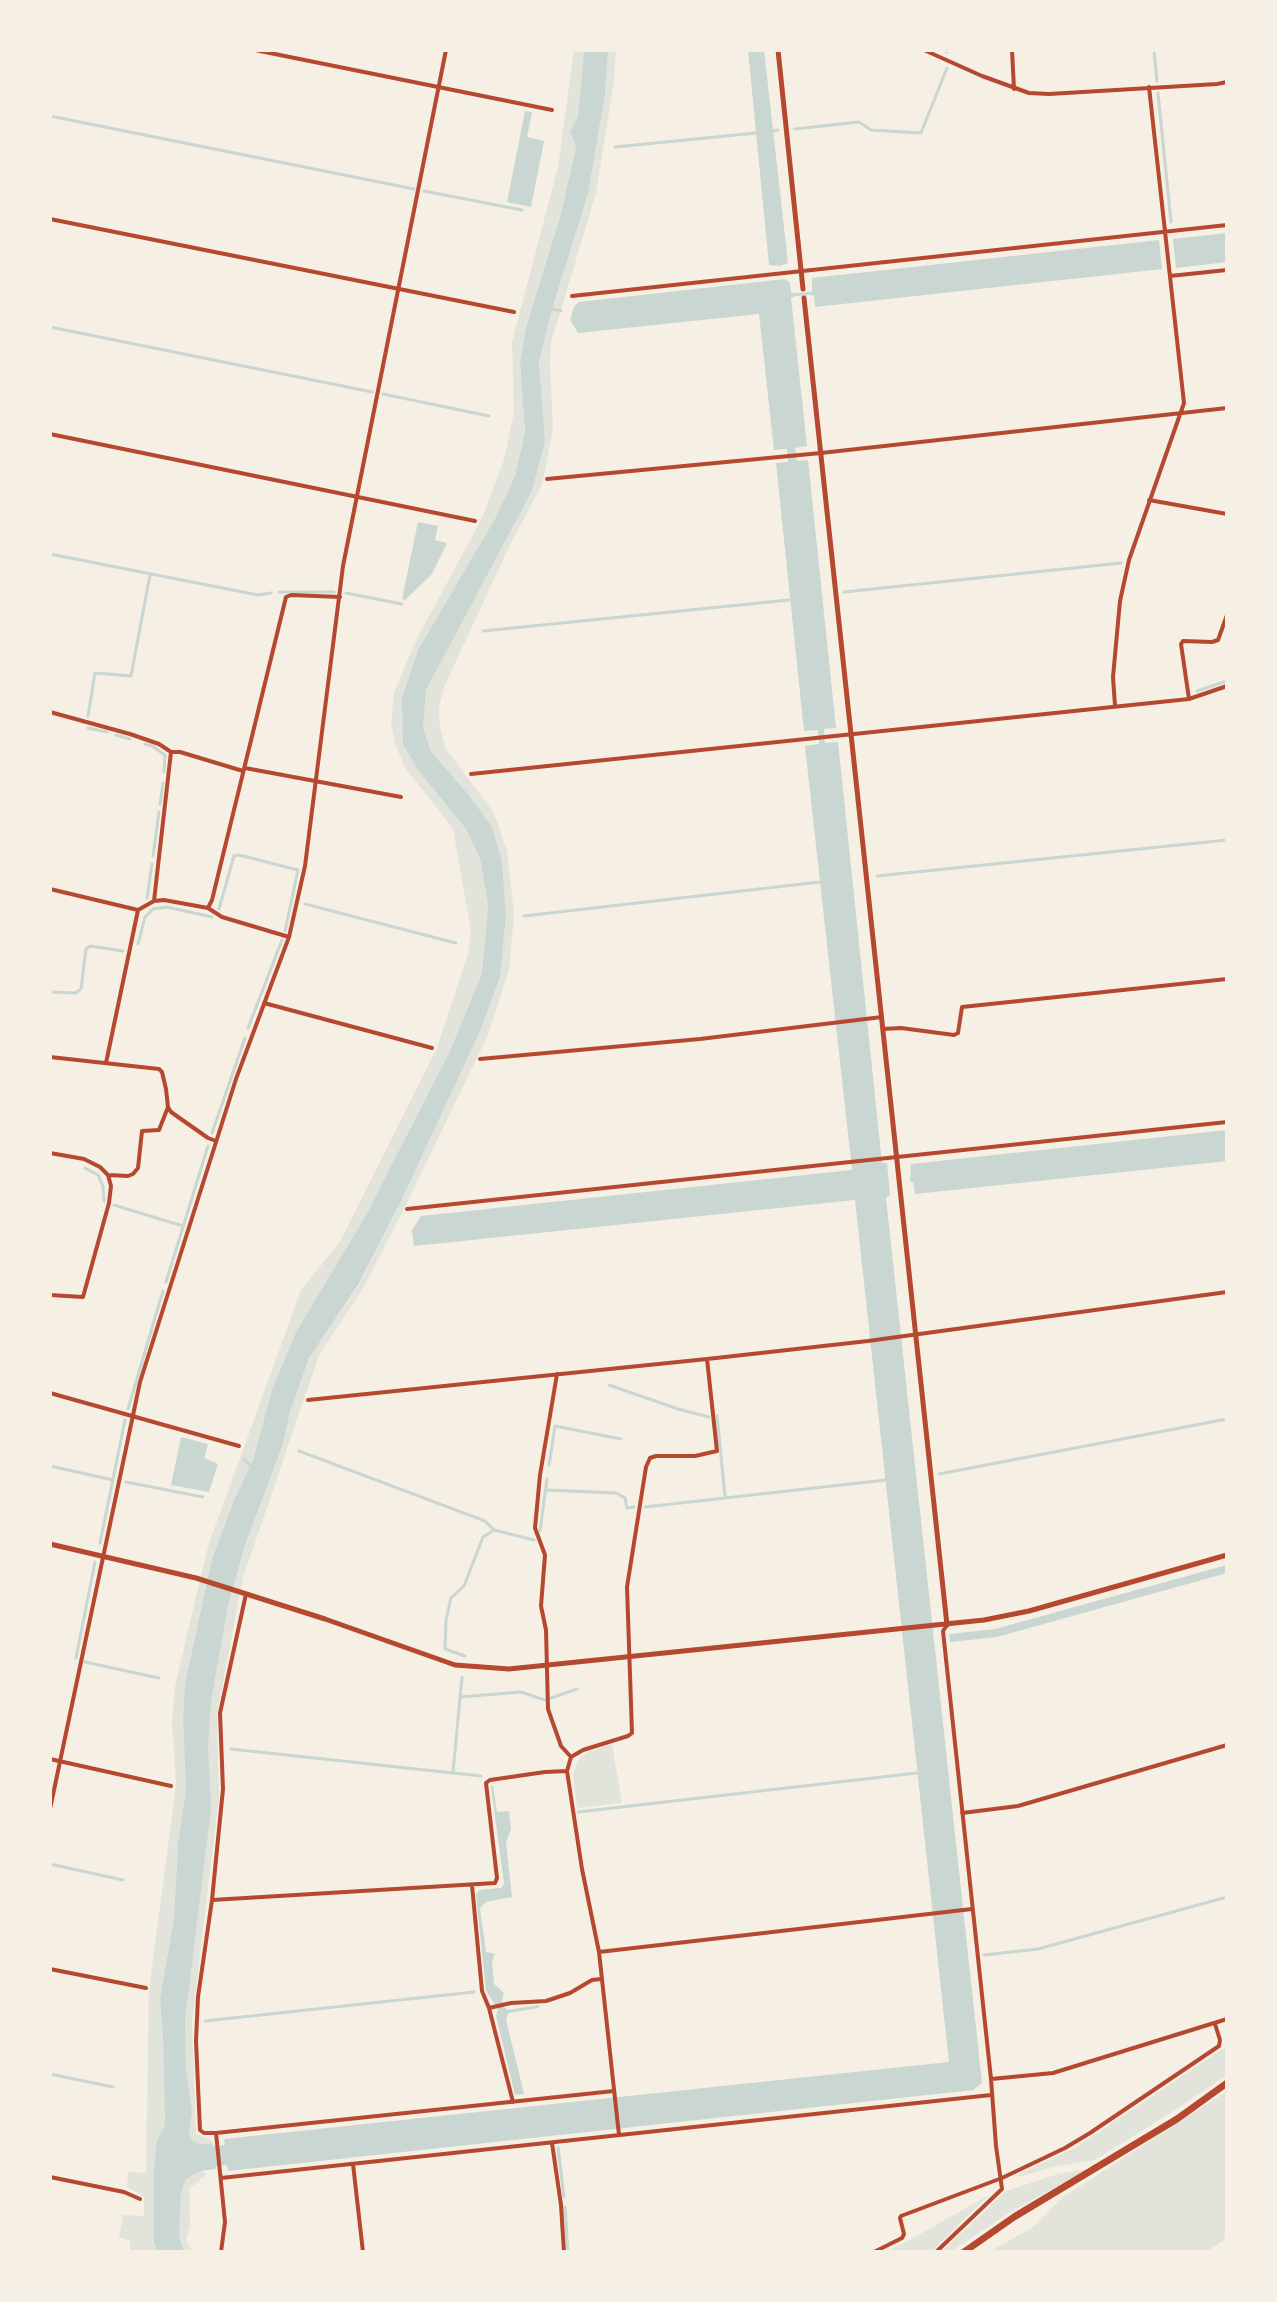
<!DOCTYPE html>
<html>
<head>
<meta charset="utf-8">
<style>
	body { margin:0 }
	#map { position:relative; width:1277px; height:2302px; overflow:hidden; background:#f6efe4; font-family:Montserrat,sans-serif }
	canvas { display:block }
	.frame { position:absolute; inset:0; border:52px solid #f6efe4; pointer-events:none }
</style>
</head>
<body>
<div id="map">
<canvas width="1277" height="2302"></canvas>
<div class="frame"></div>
</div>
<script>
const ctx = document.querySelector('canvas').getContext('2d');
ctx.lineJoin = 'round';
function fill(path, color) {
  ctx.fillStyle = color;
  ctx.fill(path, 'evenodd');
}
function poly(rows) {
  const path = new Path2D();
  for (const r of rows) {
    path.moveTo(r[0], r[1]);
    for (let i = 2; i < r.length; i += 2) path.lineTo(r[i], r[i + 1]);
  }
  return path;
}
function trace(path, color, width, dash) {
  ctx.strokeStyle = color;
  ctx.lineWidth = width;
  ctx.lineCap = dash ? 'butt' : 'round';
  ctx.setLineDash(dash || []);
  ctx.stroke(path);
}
fill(poly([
	[574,50,584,50,578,116,570,132,576,145,561,214,527,324,520,361,525,432,515,476,496,517,418,650,418,770,466,829,480,858,488,905,482,973,450,1051,365,1217,296,1332,272,1390,253,1460,234,1500,212,1559,185,1685,183,1717,186,1790,178,1844,174,1918,160,1999,163,2039,165,2125,157,2140,154,2168,154,2242,157,2252,130,2252,130,2241,119,2237,123,2215,144,2216,144,2197,127,2187,128,2172,146,2173,149,1990,176,1785,172,1720,175,1686,208,1546,301,1290,340,1242,437,1048,468,954,471,931,453,829,404,766,395,743,391,723,394,693,416,640,482,518,504,460,514,412,512,342,558,167],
	[608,50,616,50,614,81,596,193,551,343,550,363,553,429,542,485,510,545,444,687,439,708,440,728,446,749,494,813,507,850,514,914,509,970,488,1035,405,1207,364,1287,319,1355,243,1578,217,1713,219,1796,192,2023,196,2134,210,2139,213,2143,200,2144,192,2140,189,2132,192,2114,186,2066,185,2020,211,1702,228,1606,245,1545,283,1444,290,1412,309,1358,359,1285,402,1199,481,1029,500,977,506,916,502,861,492,827,469,795,431,753,423,728,426,690,532,491,545,441,539,362,552,309,588,194,605,94],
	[612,1744,622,1803,577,1808,573,1774,579,1759,588,1752],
	[1227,2046,1227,2075,1172,2112,1095,2160,1053,2167,1018,2177,1017,2175,1075,2148],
	[1227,2091,1227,2238,1206,2252,989,2252,1033,2227,1063,2197],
	[1088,2169,1009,2213,950,2252,941,2252,1006,2191,1058,2174],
	[201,2171,207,2174,189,2189,190,2225,186,2240,193,2252,184,2252,179,2236,181,2193,186,2179],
	[989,2195,931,2252,885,2252,906,2242]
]), '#e2e4dc');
fill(poly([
	[584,50,608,50,605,94,588,194,552,309,539,362,545,441,532,491,426,690,423,728,431,752,469,795,492,827,502,861,506,916,500,977,481,1029,402,1199,358,1285,309,1358,290,1412,283,1444,245,1545,228,1606,211,1702,208,1747,211,1808,185,2020,186,2066,192,2114,189,2132,192,2140,200,2144,213,2143,213,2146,225,2145,224,2139,949,2062,855,1200,414,1246,412,1230,421,1216,852,1170,805,746,819,744,818,730,804,731,776,463,788,462,787,449,774,450,759,314,578,333,570,320,574,307,579,302,785,279,790,283,791,293,794,293,794,297,791,298,807,446,795,448,797,461,808,460,836,728,824,729,825,743,838,742,882,1163,887,1163,890,1195,886,1198,982,2083,973,2090,228,2171,227,2165,216,2166,215,2169,201,2171,186,2179,181,2193,179,2236,184,2252,157,2252,154,2242,154,2168,157,2140,165,2125,163,2039,160,1999,174,1918,178,1844,186,1790,183,1717,185,1684,212,1559,234,1500,253,1460,272,1390,296,1332,365,1217,450,1051,482,973,488,905,480,858,466,829,418,770,403,744,402,699,418,650,496,517,515,476,525,432,520,361,527,324,561,214,576,146,570,132,578,116],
	[748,50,764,50,788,263,780,266,769,265],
	[525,111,532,112,527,137,544,141,531,207,507,202],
	[1227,233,1227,262,1176,268,1173,239],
	[1159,240,1162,269,815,307,814,296,812,295,812,278],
	[418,522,438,526,435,540,447,543,432,574,405,600,402,599],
	[1227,1130,1227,1161,915,1194,913,1182,910,1182,911,1164],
	[181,1437,208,1444,204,1458,218,1464,209,1492,171,1485],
	[1227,1565,1227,1573,997,1637,950,1642,949,1634,995,1629],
	[493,1785,497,1812,509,1811,511,1829,506,1843,512,1897,486,1902,480,1908,486,1952,495,1954,492,1961,494,1984,504,1993,502,2000,503,2007,508,2010,539,2005,539,2008,508,2013,506,2020,524,2094,515,2095,496,2016,498,2009,486,1991,476,1894,480,1890,501,1888,504,1884,491,1787]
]), '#c9d6d2');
trace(poly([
	[943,50,947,52],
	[1154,50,1157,81],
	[1158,93,1171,222],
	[50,116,414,189],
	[795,129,859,122,871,130,921,133,947,68],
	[773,131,778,130],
	[615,147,756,133],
	[424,191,522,210],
	[793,295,814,293],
	[549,308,561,311],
	[50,327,372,392],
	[383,394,489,416],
	[50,554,258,595,271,593],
	[279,592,334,592],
	[844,592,1121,563],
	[346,593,402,604],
	[483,631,789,600],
	[1197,691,1227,681],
	[88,716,95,673,131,676,150,575],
	[88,728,107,732],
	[116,735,130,739],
	[145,744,152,746,165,755,164,772],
	[160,804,163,783],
	[153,856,159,812],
	[877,876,1227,840],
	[147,898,152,864],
	[305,904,456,943],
	[219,909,234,856,239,855,298,870,285,931],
	[524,916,820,882],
	[138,944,145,917,153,909,167,907,212,917],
	[50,992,76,993,81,989,86,949,90,946,123,951],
	[248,1028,282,940],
	[212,1133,245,1038],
	[85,1168,98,1175,103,1186,104,1201],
	[114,1205,183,1226],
	[166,1282,208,1146],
	[609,1385,678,1409,709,1417],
	[128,1409,163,1291],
	[717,1416,725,1496],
	[299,1451,485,1521,494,1530],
	[244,1459,252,1468],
	[549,1465,555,1426,621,1439],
	[50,1466,113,1480],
	[939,1474,1227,1419],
	[126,1482,203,1497],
	[546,1490,616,1493,625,1498,627,1508,634,1507],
	[645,1507,886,1480],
	[540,1531,547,1479],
	[100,1543,125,1420],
	[465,1656,445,1649,446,1620,451,1598,464,1586,483,1537,494,1530,534,1540],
	[76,1658,95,1562],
	[85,1662,159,1678],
	[460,1697,521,1692,545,1700],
	[551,1698,577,1689],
	[231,1749,481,1776],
	[453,1772,462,1677],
	[578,1812,917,1773],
	[50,1864,123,1880],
	[984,1955,1038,1949,1227,1897],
	[205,2021,474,1992],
	[50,2074,113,2087],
	[558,2148,564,2197],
	[565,2207,568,2252]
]), '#c9d6d2', 3);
trace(poly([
	[255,50,552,110],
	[924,50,982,76,1029,93,1049,94,1217,84,1227,82],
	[1012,50,1014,89],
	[50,219,514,312],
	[1170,276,1227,270],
	[572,296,1227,225],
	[50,434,475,521],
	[547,479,821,453,1227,408],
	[1149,500,1227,514],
	[1189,699,1181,644,1183,641,1212,642,1218,640,1227,615],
	[1115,706,1113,677,1120,601,1129,560,1184,403,1149,87],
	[50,712,130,734,159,744,171,752,180,752,243,771],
	[245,768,401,797],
	[471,774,1189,699,1227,686],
	[50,889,138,910],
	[154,901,171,752],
	[208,908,222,917,289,937],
	[264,1003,432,1048],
	[883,1029,901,1028,954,1035,958,1033,962,1007,1227,979],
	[50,1057,159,1069,162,1072,166,1089,168,1107,171,1112,208,1138,216,1141],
	[480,1059,700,1039,882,1017],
	[106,1063,138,910,154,901,164,900,208,908,212,900,286,597,291,595,340,597],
	[50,1153,84,1159,100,1167,108,1175,111,1186,109,1203,83,1297,50,1295],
	[108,1175,128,1176,133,1174,138,1168,142,1131,159,1130,168,1107],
	[407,1209,1227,1122],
	[557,1374,540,1475,535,1528,545,1555,541,1606,546,1630,548,1709,561,1746,571,1757],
	[50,1393,239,1446],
	[308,1400,707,1359,868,1341,1227,1292],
	[246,1594,220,1713,223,1789,212,1900,198,1997,196,2041,200,2130,204,2133,216,2133,614,2091],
	[50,1759,171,1786],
	[50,1809,140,1382,236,1079,289,937,305,866,343,566,446,50],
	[962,1813,1018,1806,1227,1745],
	[472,1885,482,1991,489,2008,513,2102],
	[212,1900,495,1883,497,1878,486,1783,490,1780,545,1772,567,1771],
	[599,1952,972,1909],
	[50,1969,146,1988],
	[489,2008,511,2003,546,2001,570,1993,592,1980,601,1979],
	[991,2079,1053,2073,1227,2019],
	[216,2133,225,2222,221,2252],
	[619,2135,599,1952,582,1869,567,1771,571,1757,583,1750,628,1736,632,1733,627,1587,646,1467,650,1458,656,1456,695,1456,717,1451,707,1359],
	[552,2143,561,2205,564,2252],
	[353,2164,363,2252],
	[50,2177,124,2192,140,2199],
	[221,2178,991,2095],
	[874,2252,902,2238,904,2234,900,2218,901,2216,1002,2178,1065,2148,1090,2133,1219,2046,1220,2040,1215,2024],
	[936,2252,1002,2189,996,2146,991,2079,943,1631,947,1625]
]), '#b5482f', 4);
trace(poly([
	[778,50,803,289],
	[804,298,947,1625],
	[50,1544,196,1578,325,1619,455,1665,509,1669,984,1620,1029,1611,1227,1555]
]), '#b5482f', 5);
trace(poly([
	[964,2252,1014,2217,1177,2119,1227,2083]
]), '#b5482f', 7);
</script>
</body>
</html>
